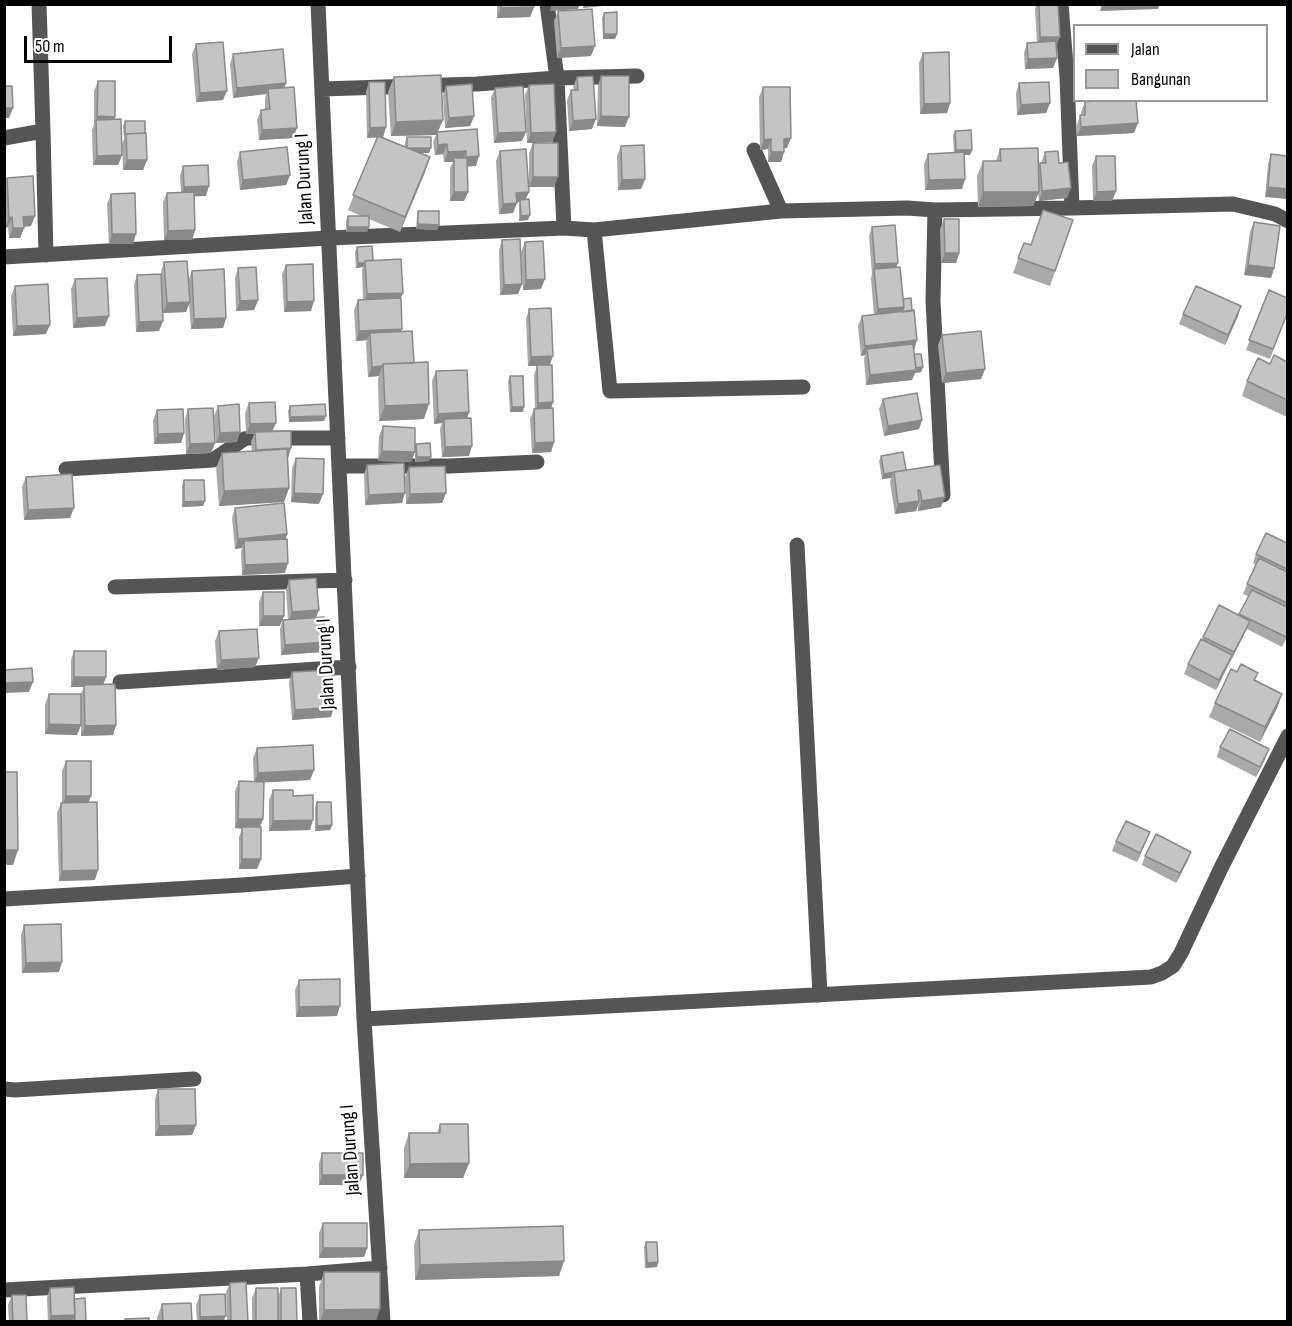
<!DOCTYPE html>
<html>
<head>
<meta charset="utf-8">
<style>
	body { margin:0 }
	#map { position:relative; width:1292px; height:1326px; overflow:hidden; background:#fff; font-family:"Sofia Sans Condensed",sans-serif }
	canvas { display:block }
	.frame { position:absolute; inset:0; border:6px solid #000; pointer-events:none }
	.legend { position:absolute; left:1073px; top:24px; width:195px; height:78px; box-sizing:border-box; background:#fff; border:2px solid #999; margin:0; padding:8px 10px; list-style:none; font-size:18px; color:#000 }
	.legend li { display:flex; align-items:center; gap:12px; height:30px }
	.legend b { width:30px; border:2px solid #999 }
	.scale { position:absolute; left:24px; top:36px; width:148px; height:27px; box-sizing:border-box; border:3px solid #000; border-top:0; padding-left:8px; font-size:18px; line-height:21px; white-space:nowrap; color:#000; -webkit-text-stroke:4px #fff; paint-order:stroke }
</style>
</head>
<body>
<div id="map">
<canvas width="1292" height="1326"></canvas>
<div class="frame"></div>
<ul class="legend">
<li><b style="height:8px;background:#555"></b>Jalan</li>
<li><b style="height:16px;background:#c4c4c4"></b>Bangunan</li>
</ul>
<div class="scale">50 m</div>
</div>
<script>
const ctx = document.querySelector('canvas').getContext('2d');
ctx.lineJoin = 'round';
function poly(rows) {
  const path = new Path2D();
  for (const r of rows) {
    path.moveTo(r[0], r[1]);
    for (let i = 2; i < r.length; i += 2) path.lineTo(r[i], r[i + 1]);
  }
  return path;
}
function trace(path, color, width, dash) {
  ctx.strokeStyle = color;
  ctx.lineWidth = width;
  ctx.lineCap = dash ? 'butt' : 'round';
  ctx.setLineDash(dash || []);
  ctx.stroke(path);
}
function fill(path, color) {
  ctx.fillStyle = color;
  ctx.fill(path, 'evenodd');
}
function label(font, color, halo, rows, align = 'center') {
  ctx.font = font + ' "Sofia Sans Condensed",sans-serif';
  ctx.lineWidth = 4.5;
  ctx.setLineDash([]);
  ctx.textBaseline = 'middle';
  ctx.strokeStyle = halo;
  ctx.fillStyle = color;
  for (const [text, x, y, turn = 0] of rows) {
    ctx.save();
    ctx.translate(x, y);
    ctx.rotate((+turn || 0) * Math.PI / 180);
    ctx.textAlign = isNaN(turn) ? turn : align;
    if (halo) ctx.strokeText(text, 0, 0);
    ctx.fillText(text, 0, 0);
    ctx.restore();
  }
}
trace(poly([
	[39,4,43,131,46,255],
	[318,4,364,1019,383,1322],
	[547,4,557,78,564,228],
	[1061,4,1067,77,1072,208],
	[322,89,477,84,557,78,637,76],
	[4,138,43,131],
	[754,150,781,211],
	[935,210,933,301,943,495],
	[594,230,610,391,803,387],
	[4,257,329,238,564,228,594,230,781,211,907,208,935,210,1072,208,1233,204,1275,214,1288,221],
	[339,466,450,466,537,462],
	[66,469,213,460,244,439,249,438,338,438],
	[797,545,820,995],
	[115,587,345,580],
	[120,682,349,667],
	[4,899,242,885,358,876],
	[364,1019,1151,977,1162,973,1173,966,1181,953,1221,868,1288,736],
	[4,1089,15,1090,194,1079],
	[307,1274,310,1322],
	[4,1290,307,1274,380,1268]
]), '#555', 15);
fill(poly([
	[497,4,533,4,534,7,530,17,497,18],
	[1037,4,1058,4,1056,47,1057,58,1053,68,1025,69,1024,53,1027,43,1037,42,1035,9],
	[558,11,591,56,557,58,554,21],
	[604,13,617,34,615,39,603,39,602,18],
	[196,44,223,100,196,102,192,54],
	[923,53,950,103,947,113,920,114,919,63],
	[233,54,286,83,284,88,293,138,259,140,257,120,261,110,265,110,265,99,266,94,233,98,230,64],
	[601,76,625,127,597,126,598,86],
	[394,77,438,132,477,129,476,166,467,166,468,192,464,201,450,201,450,168,453,162,444,162,443,154,435,155,433,142,436,135,391,136,388,92],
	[577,77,592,129,569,131,567,100,571,90,574,90,573,87],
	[98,81,115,117,114,119,122,155,118,165,93,165,92,130,94,125,94,91],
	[369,82,386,127,383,137,405,147,405,142,407,137,431,148,429,153,420,153,425,172,400,232,369,219,369,227,367,232,346,232,346,221,348,216,361,216,348,210,377,137,367,138,366,92],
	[1019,83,1050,103,1046,113,1017,115,1016,93],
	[529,85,556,132,552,142,538,143,554,187,529,187,529,153,533,143,527,143,525,95],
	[446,86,474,116,470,126,445,128,443,96],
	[763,87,787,148,784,148,784,152,781,162,768,162,768,149,760,150,759,97],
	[495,88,522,141,494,143,491,98],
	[1085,102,1134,133,1077,136,1077,125,1080,115,1081,115,1081,112],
	[125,121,145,133,147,160,143,170,123,170,122,144,124,139,123,126],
	[955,131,972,150,970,155,964,155,965,179,962,189,925,190,924,164,928,154,954,153,953,136],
	[621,146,645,179,641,189,618,190,617,156],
	[1000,149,1038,168,1040,163,1041,163,1045,152,1059,163,1067,198,1039,201,1038,193,1033,206,978,207,977,176,983,161,996,161],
	[500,151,526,200,528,220,519,221,519,205,520,202,517,202,513,213,499,214,496,161],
	[240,152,290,175,286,185,240,190,237,162],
	[1271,154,1287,156,1265,197,1268,164],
	[1096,156,1116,191,1112,201,1093,201,1092,166],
	[183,166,206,196,194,196,195,230,192,240,164,240,163,202,167,193,181,192,180,176],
	[7,178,31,226,24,227,20,238,9,238,8,227,5,228,4,185],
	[111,194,133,244,109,244,107,204],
	[418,211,439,225,437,230,416,229,417,216],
	[944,219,959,253,956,263,941,263,940,229],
	[1073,220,1050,286,1013,273,1024,243,1031,245],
	[1254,222,1274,268,1271,278,1244,275,1250,232],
	[872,227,896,267,903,299,912,311,917,340,914,350,914,354,923,367,921,372,915,373,912,380,866,385,864,359,865,355,861,356,858,326,862,316,874,315,871,279,872,274,869,236],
	[502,240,522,284,518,294,500,295,499,250],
	[525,242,541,289,523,290,521,252],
	[357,247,373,260,403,293,400,298,401,331,414,363,424,419,379,421,378,379,379,376,368,377,366,343,367,340,356,341,354,310,358,300,363,300,362,270,363,267,356,268,355,252],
	[164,262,188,281,192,271,226,318,223,328,191,329,189,302,186,312,163,313,161,272],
	[286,265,311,311,284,312,282,274],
	[238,268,258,300,254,310,236,311,235,278],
	[137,275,159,331,136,332,134,285],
	[75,279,105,326,73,328,71,289],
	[15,286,46,334,13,336,11,296],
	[1269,290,1287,314,1270,359,1246,350],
	[529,309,553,356,550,365,553,402,551,408,554,442,551,452,532,453,530,419,534,409,535,409,534,375,537,366,528,366,526,319],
	[1183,314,1238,316,1225,345,1179,324],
	[942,335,985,369,981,379,942,383,938,345],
	[1287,362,1287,417,1242,396,1247,381,1270,364],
	[436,371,469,412,467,418,469,456,442,457,440,429,442,423,434,424,432,381],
	[510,376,523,412,510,412,508,381],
	[883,399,922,420,919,429,884,436,879,409],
	[249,403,272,431,288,458,289,488,284,502,219,506,216,468,222,453,252,452,251,442,254,434,246,434,245,413],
	[218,406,237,442,216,443,214,416],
	[290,406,324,421,289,422,288,411],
	[188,409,211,453,186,454,185,419],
	[157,410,184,433,181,443,154,444,153,420],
	[383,426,415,448,416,444,431,457,429,461,415,462,415,450,411,462,378,461,379,436],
	[881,456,906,470,941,507,918,511,918,506,916,511,895,514,890,482,891,478,882,479,879,461],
	[296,458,319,504,291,502,292,468],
	[367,465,402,503,365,505,364,475],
	[409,467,446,493,442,503,406,504,405,477],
	[26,477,70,518,24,520,22,487],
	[184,480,205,501,203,506,182,507,182,485],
	[235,508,287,534,285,540,285,573,242,575,241,551,242,548,235,549,232,518],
	[1287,543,1287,637,1282,647,1247,629,1216,690,1184,674,1188,664,1202,640,1219,605,1239,615,1248,596,1243,594,1255,565,1253,563,1256,554],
	[289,580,316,617,322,652,281,655,280,629,283,620,288,619,286,590],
	[263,592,280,626,259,626,259,602],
	[219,631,255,667,217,670,215,641],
	[74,651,106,677,103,685,116,725,113,735,81,736,81,713,81,725,77,735,45,734,45,704,49,694,81,694,84,687,71,687,71,660],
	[292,672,331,717,292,720,289,682],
	[1237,672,1258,673,1255,680,1282,694,1277,708,1260,742,1209,717,1215,703],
	[1220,747,1269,749,1265,759,1256,777,1217,757],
	[257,748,314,770,310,780,264,782,263,819,260,827,261,859,257,869,239,869,239,837,242,829,235,828,235,791,239,781,254,782,253,758],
	[66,761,88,803,95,880,59,881,57,813,61,803,62,803,62,771],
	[273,790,310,830,269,831,269,800],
	[317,802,332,825,330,830,315,831,315,807],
	[1150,832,1137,862,1112,851,1116,841],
	[1145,856,1187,862,1176,883,1142,865],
	[24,925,59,972,22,973,21,935],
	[299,980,337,1016,296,1017,295,990],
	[158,1089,196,1125,192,1135,155,1136,155,1099],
	[440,1124,469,1163,463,1178,404,1178,404,1148,409,1133,437,1133],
	[322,1153,359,1185,319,1185,319,1163],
	[323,1223,367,1248,364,1257,319,1258,319,1233],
	[419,1230,559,1276,415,1280,414,1245],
	[646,1242,658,1262,657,1267,645,1268,644,1247],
	[324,1272,376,1322,319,1322,319,1287],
	[230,1283,248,1322,197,1322,196,1305,200,1295,224,1320,227,1320,226,1292],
	[50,1288,74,1299,86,1322,73,1322,73,1319,72,1322,38,1322,48,1321,47,1298],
	[256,1288,278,1298,281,1288,297,1322,252,1322,252,1298],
	[12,1295,27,1322,9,1322,8,1305],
	[162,1304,192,1322,157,1322,157,1318]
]), '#a9a9a9');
fill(poly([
	[552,4,580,4,578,9,550,11],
	[584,4,603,4,603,6,583,8],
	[1102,4,1160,4,1158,9,1100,11],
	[534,7,530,17,497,18,501,8],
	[604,34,617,34,615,39,603,39],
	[1040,37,1060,37,1056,47,1037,47],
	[595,46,591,56,557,58,561,48],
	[1057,58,1053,68,1025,69,1028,59],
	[286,83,282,93,268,89,266,94,233,98,237,88],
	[227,91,223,100,196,102,200,93],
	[950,103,947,113,920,114,924,104],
	[1050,103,1046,113,1017,115,1021,105],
	[4,108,13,108,9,118,4,118],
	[97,116,115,117,112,127,96,121],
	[474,116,470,126,445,128,449,118],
	[601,116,629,117,625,127,597,126],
	[596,119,592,129,569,131,573,121],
	[443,120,437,134,437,132,436,135,391,136,396,122],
	[1138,123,1134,133,1077,136,1081,127],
	[386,127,383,137,367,138,370,128],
	[297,128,293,138,259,140,262,130],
	[526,132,522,141,494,143,498,133],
	[556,132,552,142,527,143,531,133],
	[791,138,787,148,781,149,784,139],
	[771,139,768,149,760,150,764,140],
	[447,144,443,154,435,155,438,145],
	[407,148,431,148,429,153,405,153],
	[956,150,972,150,970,155,954,155],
	[466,151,462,161,454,158,453,162,444,162,448,152],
	[771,152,784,152,781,162,768,162],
	[122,155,118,165,93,165,97,156],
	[479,156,476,166,463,167,466,157],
	[430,157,425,172,400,232,405,217],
	[127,160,147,160,143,170,123,170],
	[290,175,286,185,240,190,243,180],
	[533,177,558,177,554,187,529,187],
	[645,179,641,189,618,190,622,180],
	[965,179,962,189,925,190,929,180],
	[209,186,206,196,181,197,184,187],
	[1268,187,1287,189,1287,199,1265,197],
	[1071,188,1067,198,1039,201,1042,191],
	[1116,191,1112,201,1093,201,1097,192],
	[454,192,468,192,464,201,450,201],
	[529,192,525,201,520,200,520,202,512,202,516,193],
	[983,192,1039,192,1033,206,978,207],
	[517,203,513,213,499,214,503,204],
	[530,215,528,220,519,221,521,216],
	[35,216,31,226,20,227,23,217],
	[12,217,8,227,5,228,9,218],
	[418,224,439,225,437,230,416,229],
	[348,227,369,227,367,232,346,232],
	[13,228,24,228,20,238,9,238],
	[195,230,192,240,164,240,168,231],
	[112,234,136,234,133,244,109,244],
	[945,253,959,253,956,263,941,263],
	[358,263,365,263,363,267,356,268],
	[898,263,894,273,874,269,872,274,875,264],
	[1248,265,1274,268,1271,278,1244,275],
	[545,279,541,289,523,290,526,280],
	[522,284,518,294,500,295,504,285],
	[403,293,399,302,363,304,367,294],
	[258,300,254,310,236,311,240,301],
	[314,301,311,311,284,312,287,302],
	[190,302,186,312,163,313,167,303],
	[1241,306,1238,316,1225,345,1228,335],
	[904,307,901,317,874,319,878,309],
	[109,316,105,326,73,328,77,318],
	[226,318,223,328,191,329,194,319],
	[163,321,159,331,136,332,139,322],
	[50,325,46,334,13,336,17,326],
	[402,329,398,339,370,333,367,340,356,341,359,331],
	[917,340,914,350,867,349,865,355,861,356,865,346],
	[553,356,549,365,528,366,531,357],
	[382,366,379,376,368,377,372,367],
	[923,367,921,372,915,373,912,380,866,385,870,375],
	[985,369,981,379,942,383,946,373],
	[553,402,550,412,535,413,538,403],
	[429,404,424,419,379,421,385,406],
	[512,407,524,407,523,412,510,412],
	[469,412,466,422,444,419,442,423,434,424,438,414],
	[326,416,324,421,289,422,290,417],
	[922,420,919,429,884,436,888,426],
	[276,423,272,432,246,434,250,424],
	[240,432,237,442,216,443,220,433],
	[184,433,181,443,154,444,158,434],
	[554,442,551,452,532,453,535,443],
	[215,443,211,453,186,454,190,444],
	[472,446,469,456,442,457,445,447],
	[291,448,288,458,252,460,256,450],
	[382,451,415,452,411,462,378,461],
	[417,457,431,457,429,461,415,462],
	[893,473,891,478,882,479,884,474],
	[289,488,284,502,219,506,224,491],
	[294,493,323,494,319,504,291,502],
	[405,493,402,503,365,505,369,495],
	[446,493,442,503,406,504,410,494],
	[945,497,941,507,918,511,922,501],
	[205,501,203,506,182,507,184,502],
	[919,501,916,511,895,514,898,504],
	[74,508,70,518,24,520,28,510],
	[287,534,284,544,244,541,242,548,235,549,238,539],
	[288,563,285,573,242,575,245,565],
	[319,610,315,620,288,622,292,612],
	[263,616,284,616,280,626,259,626],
	[1250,621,1246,630,1230,662,1234,652],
	[325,642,322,652,281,655,285,645],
	[1232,655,1228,664,1216,690,1219,680],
	[259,658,255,667,217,670,221,660],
	[74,677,106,677,102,687,84,685,84,687,71,687],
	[33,682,29,692,4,693,4,683],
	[1282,694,1277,708,1260,742,1265,727],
	[334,707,331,717,292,720,295,710],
	[49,724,81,725,77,735,45,734],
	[116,725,113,735,81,736,85,726],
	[1269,749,1265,759,1256,777,1260,767],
	[314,770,310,780,254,783,258,773],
	[66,796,91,796,87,806,62,806],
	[238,819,263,819,259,829,235,828],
	[313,820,310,830,269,831,273,821],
	[332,825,330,830,315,831,317,826],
	[1150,832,1146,842,1137,862,1140,853],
	[4,850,18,850,13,865,4,865],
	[1191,852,1187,862,1176,883,1180,873],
	[242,859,261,859,257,869,239,869],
	[98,870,95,880,59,881,62,871],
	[62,962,59,972,22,973,26,963],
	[340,1006,337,1016,296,1017,299,1007],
	[196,1125,192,1135,155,1136,159,1126],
	[469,1163,463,1178,404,1178,410,1164],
	[322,1175,363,1175,359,1185,319,1185],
	[323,1248,367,1248,364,1257,319,1258],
	[564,1261,559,1276,415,1280,420,1265],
	[658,1262,657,1267,645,1268,647,1263],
	[380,1309,376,1322,320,1322,324,1310],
	[75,1315,72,1322,49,1322,51,1316],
	[226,1316,223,1322,199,1322,200,1317]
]), '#898989');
const building = poly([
	[501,4,533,4,534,7,501,8,501,4],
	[1039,4,1058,4,1060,37,1040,37,1039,4],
	[592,9,595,46,561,48,558,11,592,9],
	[617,12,617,34,604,34,604,13,617,12],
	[1056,41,1057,58,1028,59,1027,43,1056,41],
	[223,42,227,91,200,93,196,44,223,42],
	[283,49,286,83,237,88,233,54,283,49],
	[949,52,950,103,924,104,923,53,949,52],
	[441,75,443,120,396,122,394,77,441,75],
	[593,76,596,119,573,121,571,90,578,90,577,77,593,76],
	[601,76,629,76,629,117,601,116,601,76],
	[98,81,115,81,115,117,97,116,98,81],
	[369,82,385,82,386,127,370,128,369,82],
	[1049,82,1050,103,1021,105,1019,83,1049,82],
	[472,84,474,116,449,118,446,86,472,84],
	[554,84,556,132,531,133,529,85,554,84],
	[4,86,12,86,13,108,4,108,4,86],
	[523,86,526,132,498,133,495,88,523,86],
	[294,87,297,128,262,130,261,110,270,109,268,89,294,87],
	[763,87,790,87,791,138,784,139,784,152,771,152,771,139,764,140,763,87],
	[1105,100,1136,100,1138,123,1081,127,1080,115,1085,115,1085,102,1105,100],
	[121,119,122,155,97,156,96,120,121,119],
	[125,121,145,121,145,133,125,134,125,121],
	[477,129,479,156,466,157,466,151,448,152,447,144,438,145,437,132,477,129],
	[971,130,972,150,956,150,955,131,971,130],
	[146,133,147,160,127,160,126,134,146,133],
	[378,136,430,157,405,217,353,195,378,136],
	[407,137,431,137,431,148,407,148,407,137],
	[533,143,558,143,558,177,533,177,533,143],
	[644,145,645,179,622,180,621,146,644,145],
	[287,147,290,175,243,180,240,152,287,147],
	[1038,148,1039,192,983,192,983,161,1001,161,1000,149,1038,148],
	[526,149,529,192,516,193,517,203,503,204,500,151,526,149],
	[1058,151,1059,163,1068,162,1071,188,1042,191,1040,163,1046,163,1045,152,1058,151],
	[964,152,965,179,929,180,928,154,964,152],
	[1271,154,1287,156,1287,189,1268,187,1271,154],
	[1096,156,1115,156,1116,191,1097,192,1096,156],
	[454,158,467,158,468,192,454,192,454,158],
	[208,165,209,186,184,187,183,166,208,165],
	[33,176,35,216,23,217,24,228,13,228,12,217,9,218,7,178,33,176],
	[194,192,195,230,168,231,167,193,194,192],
	[135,193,136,234,112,234,111,194,135,193],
	[529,199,530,215,521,216,520,200,529,199],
	[1043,210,1073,220,1055,271,1018,258,1024,243,1031,245,1043,210],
	[418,211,439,211,439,225,418,224,418,211],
	[348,216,369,216,369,227,348,227,348,216],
	[944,219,959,219,959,253,945,253,944,219],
	[1254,222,1280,226,1274,268,1248,265,1254,222],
	[895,225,898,263,875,264,872,227,895,225],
	[520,239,522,284,504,285,502,240,520,239],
	[543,241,545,279,526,280,525,242,543,241],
	[372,246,373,260,365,261,365,263,358,263,357,247,372,246],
	[401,259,403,293,367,294,365,261,401,259],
	[187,261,190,302,167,303,164,262,187,261],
	[313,264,314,301,287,302,286,265,313,264],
	[256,267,258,300,240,301,238,268,256,267],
	[900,267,904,307,878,309,874,269,900,267],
	[224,269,226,318,194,319,192,271,224,269],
	[161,274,163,321,139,322,137,275,161,274],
	[107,278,109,316,77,318,75,279,107,278],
	[48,284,50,325,17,326,15,286,48,284],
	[1196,286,1241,306,1228,335,1183,314,1196,286],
	[1269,290,1287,298,1287,314,1273,349,1249,340,1269,290],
	[401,298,402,329,359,331,358,300,401,298],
	[911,298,912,311,902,312,904,307,903,299,911,298],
	[551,308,553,356,531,357,529,309,551,308],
	[914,310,917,340,865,346,862,316,914,310],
	[412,331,414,363,383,364,382,366,372,367,370,333,412,331],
	[981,331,985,369,946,373,942,335,981,331],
	[913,344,916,370,870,375,867,349,913,344],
	[914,354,921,354,923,367,916,368,914,354],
	[1274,355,1287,362,1287,400,1247,381,1258,358,1270,364,1274,355],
	[428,362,429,404,385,406,383,364,428,362],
	[537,365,552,365,553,402,538,403,537,365],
	[467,370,469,412,438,414,436,371,467,370],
	[510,376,523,376,524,407,512,407,510,376],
	[917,393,922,420,888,426,883,399,917,393],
	[275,402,276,423,250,424,249,403,275,402],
	[239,404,240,432,220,433,218,406,239,404],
	[325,404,326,416,290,417,290,406,325,404],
	[213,408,215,443,190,444,188,409,213,408],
	[553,408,554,442,535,443,534,409,553,408],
	[183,409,184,433,158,434,157,410,183,409],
	[471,418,472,446,445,447,444,419,471,418],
	[383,426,415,428,415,452,382,451,383,426],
	[291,431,291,448,256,450,255,432,291,431],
	[430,443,431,457,417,457,416,444,430,443],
	[287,449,289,488,224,491,222,453,287,449],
	[903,452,906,470,884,474,881,456,903,452],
	[296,458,324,459,323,494,294,493,296,458],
	[404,463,405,493,369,495,367,465,404,463],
	[940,465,945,497,922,501,920,490,918,490,919,501,898,504,894,472,940,465],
	[445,466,446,493,410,494,409,467,445,466],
	[72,474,74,508,28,510,26,477,72,474],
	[184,480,204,480,205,501,184,502,184,480],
	[284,503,287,534,238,539,235,508,284,503],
	[1266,533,1287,543,1287,569,1256,554,1266,533],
	[287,539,288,563,245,565,244,541,287,539],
	[1259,558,1287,572,1287,603,1247,584,1259,558],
	[316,578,319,610,292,612,289,580,316,578],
	[1252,590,1287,607,1287,634,1286,637,1239,614,1252,590],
	[263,592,284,592,284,616,263,616,263,592],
	[1219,605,1250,621,1234,652,1203,637,1219,605],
	[324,617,325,642,285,645,283,620,324,617],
	[257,629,259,658,221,660,219,631,257,629],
	[1201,639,1232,655,1219,680,1188,664,1201,639],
	[74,651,106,651,106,677,74,677,74,651],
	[1241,664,1258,673,1254,680,1282,694,1265,727,1215,703,1231,669,1237,672,1241,664],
	[32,668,33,682,4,683,4,670,32,668],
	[332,670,334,707,295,710,292,672,332,670],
	[115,684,116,725,85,726,84,685,115,684],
	[49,694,81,694,81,725,49,724,49,694],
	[1230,729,1269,749,1260,767,1220,747,1230,729],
	[313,745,314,770,258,773,257,748,313,745],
	[66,761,91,761,91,796,66,796,66,761],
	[4,772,17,772,18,850,4,850,4,772],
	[239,781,264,782,263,819,238,819,239,781],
	[273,790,293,790,293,796,313,795,313,820,273,821,273,790],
	[97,802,98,870,62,871,61,803,97,802],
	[317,802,331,802,332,825,317,826,317,802],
	[1126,821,1150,832,1140,853,1116,841,1126,821],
	[242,827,261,827,261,859,242,859,242,827],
	[1156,834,1191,852,1180,873,1145,856,1156,834],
	[61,924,62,962,26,963,24,925,61,924],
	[340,979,340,1006,299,1007,299,980,340,979],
	[158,1089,195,1089,196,1125,159,1126,158,1089],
	[440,1124,468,1124,469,1163,410,1164,409,1133,440,1133,440,1124],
	[322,1153,363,1153,363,1175,322,1175,322,1153],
	[323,1223,367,1223,367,1248,323,1248,323,1223],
	[563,1226,564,1261,420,1265,419,1230,563,1226],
	[646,1242,657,1242,658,1262,647,1263,646,1242],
	[324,1272,380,1272,380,1309,324,1310,324,1272],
	[246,1282,248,1322,205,1322,231,1320,230,1283,246,1282],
	[74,1287,75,1315,51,1316,50,1288,74,1287],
	[256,1288,278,1288,278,1322,256,1322,256,1288],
	[281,1288,296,1288,297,1322,281,1322,281,1288],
	[225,1294,226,1316,200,1317,200,1295,225,1294],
	[12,1295,26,1295,27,1322,13,1322,12,1295],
	[85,1298,86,1321,75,1322,74,1299,85,1298],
	[191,1303,192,1322,163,1322,162,1304,191,1303],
	[149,1318,149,1322,126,1322,125,1319,149,1318],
	[65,1320,65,1322,38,1322,38,1321,65,1320]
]);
fill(building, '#c4c4c4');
trace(building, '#898989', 1.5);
label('20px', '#000', '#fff', [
	["Jalan Durung I",305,179,-93],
	["Jalan Durung I",327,664,-93],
	["Jalan Durung I",351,1150,-94]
]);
</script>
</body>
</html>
